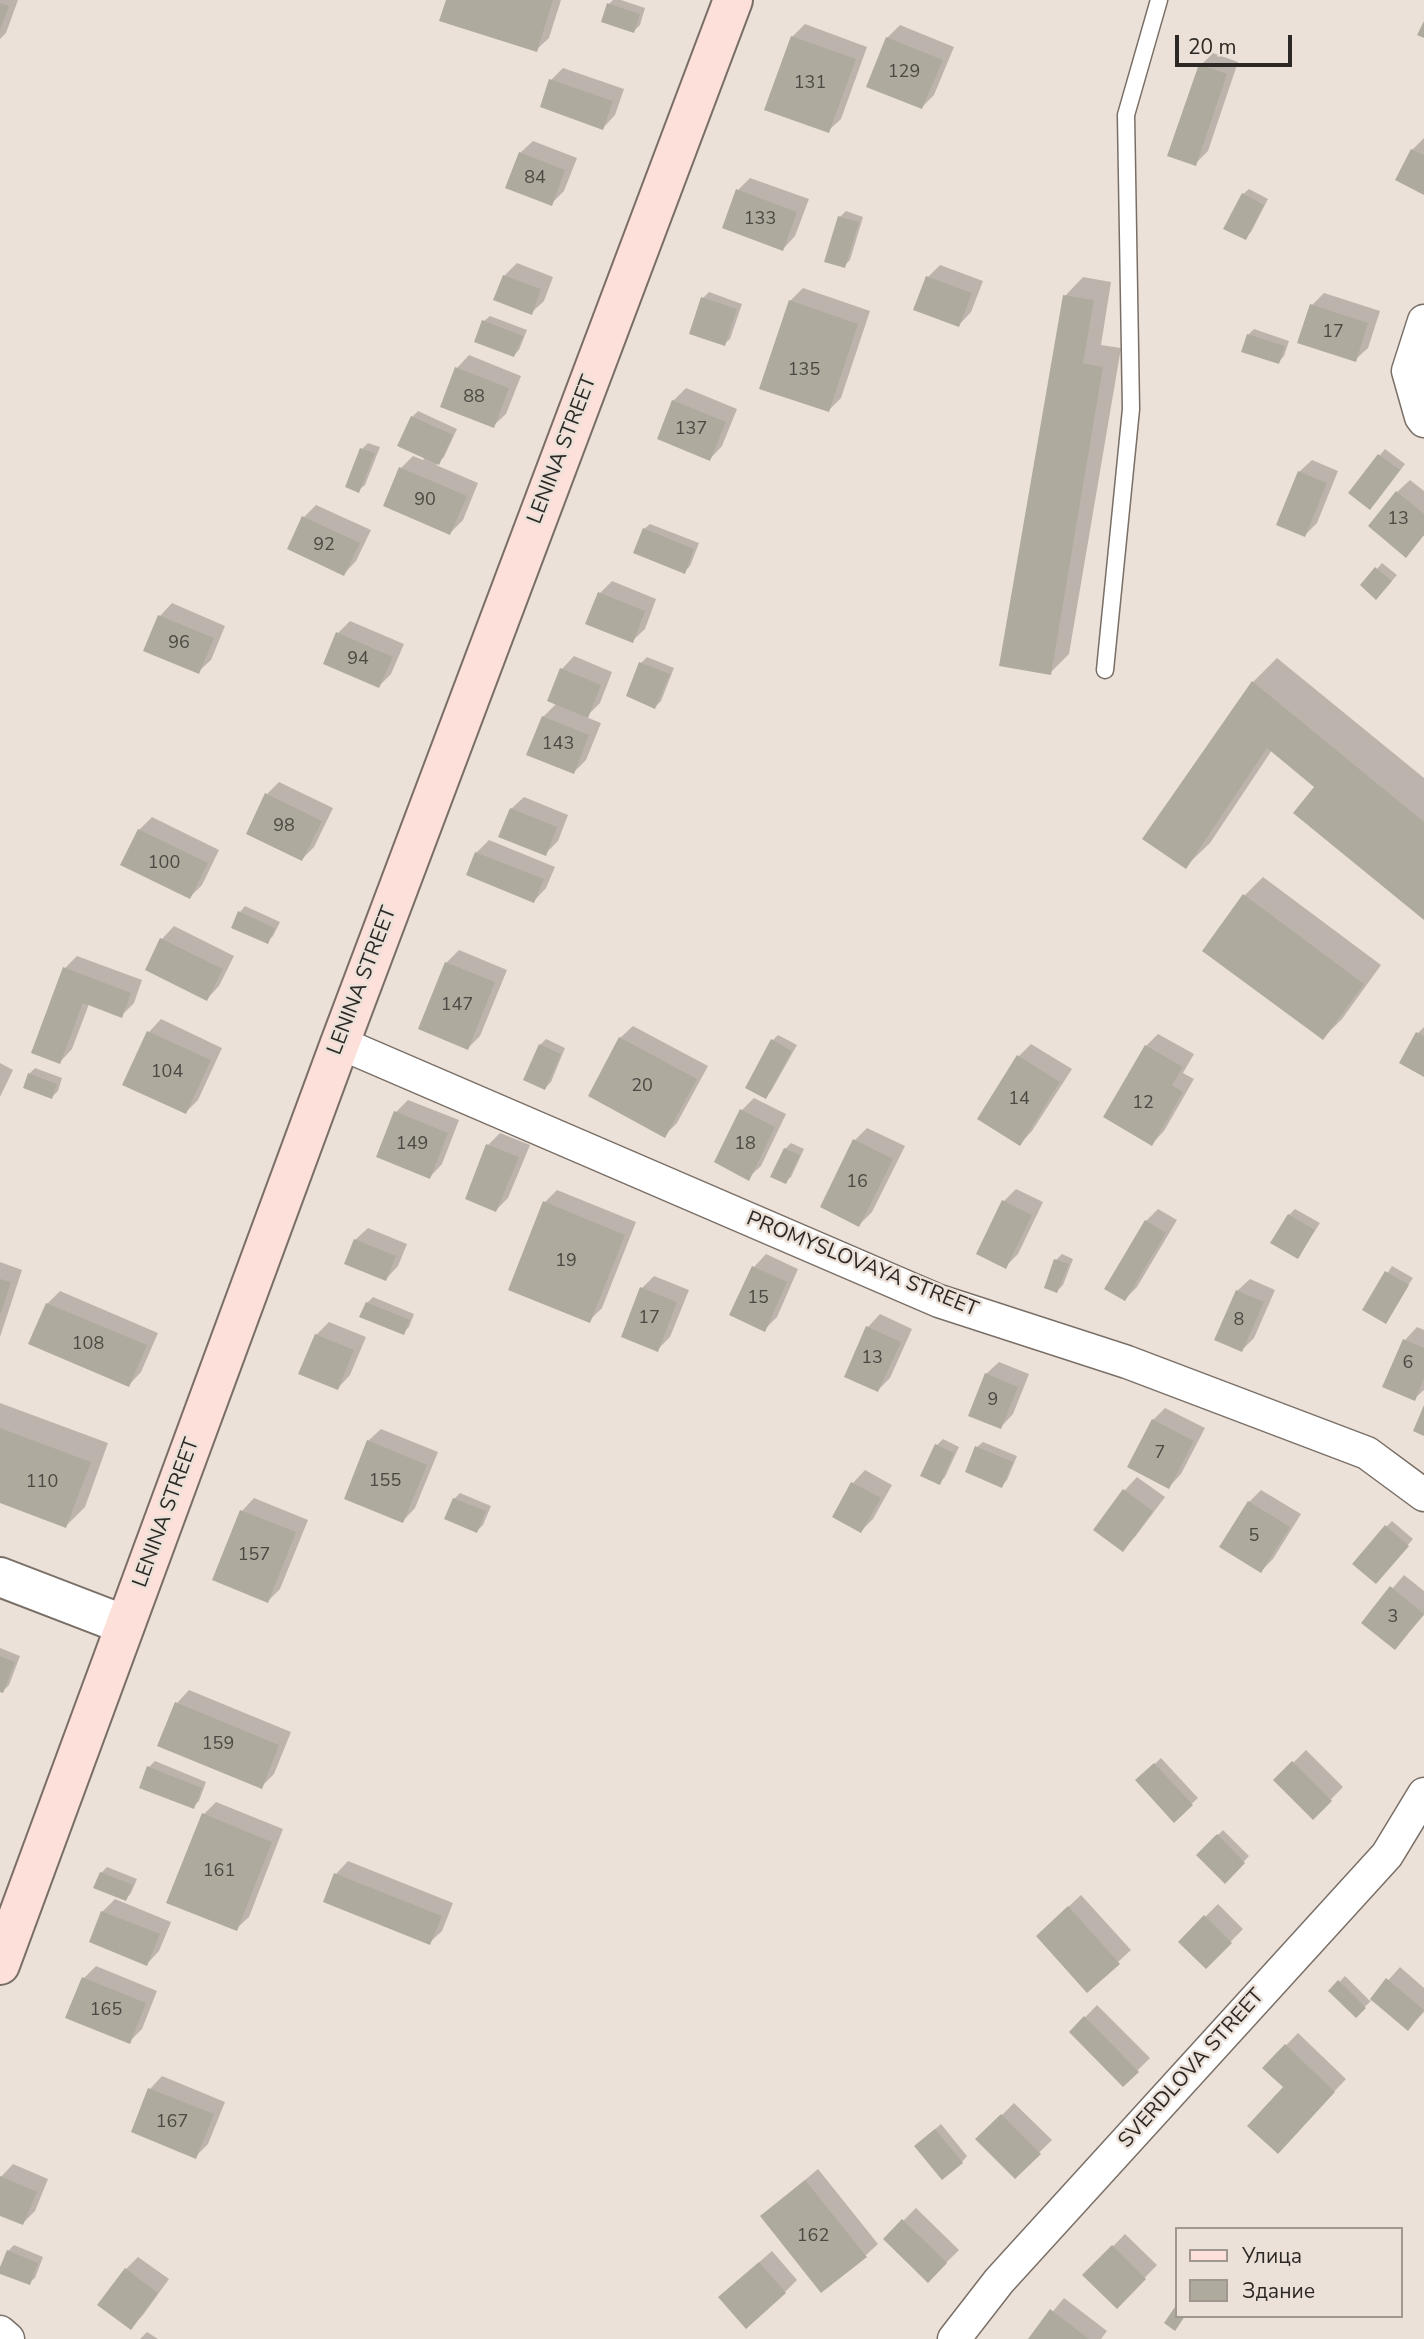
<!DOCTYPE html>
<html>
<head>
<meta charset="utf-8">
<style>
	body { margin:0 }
	#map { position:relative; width:1424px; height:2339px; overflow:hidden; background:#ece1d8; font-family:"Nunito Sans",sans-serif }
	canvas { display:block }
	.legend { position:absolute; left:1175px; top:2227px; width:228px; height:91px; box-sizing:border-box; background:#ece1d8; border:2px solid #9f9790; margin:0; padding:9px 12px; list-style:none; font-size:21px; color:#2c2825 }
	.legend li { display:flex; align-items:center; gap:14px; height:35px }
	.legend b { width:35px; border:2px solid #9f9790 }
	.scale { position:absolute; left:1175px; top:35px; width:117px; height:32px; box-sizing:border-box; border:4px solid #2c2825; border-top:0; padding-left:9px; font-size:21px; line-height:24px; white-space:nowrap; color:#2c2825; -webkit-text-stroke:5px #ece1d8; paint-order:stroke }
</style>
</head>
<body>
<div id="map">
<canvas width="1424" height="2339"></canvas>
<ul class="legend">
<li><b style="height:9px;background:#fce0d9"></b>Улица</li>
<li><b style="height:19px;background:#aeaa9e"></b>Здание</li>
</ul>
<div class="scale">20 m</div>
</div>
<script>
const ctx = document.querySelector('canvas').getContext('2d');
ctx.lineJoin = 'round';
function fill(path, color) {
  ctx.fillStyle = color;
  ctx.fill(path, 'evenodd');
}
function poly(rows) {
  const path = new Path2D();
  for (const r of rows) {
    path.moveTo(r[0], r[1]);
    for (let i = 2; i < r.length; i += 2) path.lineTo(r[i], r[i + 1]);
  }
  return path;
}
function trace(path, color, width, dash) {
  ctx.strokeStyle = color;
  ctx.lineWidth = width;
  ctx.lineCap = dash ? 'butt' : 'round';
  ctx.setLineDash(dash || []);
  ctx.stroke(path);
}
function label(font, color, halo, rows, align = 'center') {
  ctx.font = font + ' "Nunito Sans",sans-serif';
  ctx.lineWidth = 5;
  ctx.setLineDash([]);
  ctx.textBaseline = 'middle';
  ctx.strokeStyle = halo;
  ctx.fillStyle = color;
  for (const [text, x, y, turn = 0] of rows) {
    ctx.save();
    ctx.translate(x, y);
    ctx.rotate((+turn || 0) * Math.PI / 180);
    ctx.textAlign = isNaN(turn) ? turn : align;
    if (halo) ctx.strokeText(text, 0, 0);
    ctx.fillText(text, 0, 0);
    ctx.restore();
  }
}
fill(poly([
	[0,0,18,0,6,33,0,39],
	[448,0,561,0,549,38,536,50],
	[613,0,621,0,645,8,640,25,634,31,609,4],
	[805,24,867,47,841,119,828,131,792,37],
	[900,25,954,47,934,95,922,107,887,38],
	[1213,53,1238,62,1208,151,1195,164,1201,65],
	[563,68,624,89,615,115,603,128,551,80],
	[1424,138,1424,193,1412,150],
	[533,141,577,158,564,191,551,204,520,153],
	[750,178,809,199,795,236,783,249,738,190],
	[1249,189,1268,199,1251,232,1245,238,1243,194],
	[846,211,863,217,850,260,844,266,840,217],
	[517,263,553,277,544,301,531,313,504,276],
	[940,265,983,281,971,312,959,325,928,277],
	[1083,277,1111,282,1101,345,1121,348,1069,654,1050,673,1065,296],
	[803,288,870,311,841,398,829,410,790,301],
	[709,292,742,304,730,339,724,344,703,298],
	[1324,293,1380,311,1368,348,1355,360,1312,305],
	[490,316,527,330,519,350,514,355,484,321],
	[1254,329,1289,341,1284,356,1279,362,1248,335],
	[469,355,521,376,506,414,493,426,442,406,457,368],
	[686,388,737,409,722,446,710,459,673,401],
	[418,411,457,429,444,457,436,465,478,483,463,520,450,533,401,468,413,456,423,460,425,457,412,417],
	[368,443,380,447,365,485,359,490,348,486,362,449],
	[1385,449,1405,464,1376,502,1350,493],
	[1312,460,1338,471,1317,523,1305,535,1299,472],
	[1410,480,1424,491,1424,535,1406,555,1397,492],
	[316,505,371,530,356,561,344,574,304,517],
	[650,524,699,543,690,566,684,572,644,529],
	[1382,563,1397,575,1382,592,1377,569],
	[612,581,656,599,645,629,632,641,600,593],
	[172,603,225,626,211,660,198,672,145,650,160,616],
	[350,621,404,644,391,674,379,686,338,633],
	[574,656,612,672,600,703,586,717,601,723,586,760,574,772,543,717,557,703,549,700,562,669],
	[647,657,674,668,661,701,655,707,641,663],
	[1277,658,1424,778,1424,917,1317,787,1272,750,1210,843,1185,867,1253,682],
	[279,782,333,808,314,847,302,859,267,794],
	[524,797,568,815,558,841,545,854,511,809],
	[152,817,219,850,202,885,190,897,123,864,139,830],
	[489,840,555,867,546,888,534,901,476,853],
	[1263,877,1381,965,1342,1019,1323,1038,1205,950,1245,895],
	[245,906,280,922,273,936,267,942,240,912],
	[174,926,234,956,219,986,207,999,147,969,162,939],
	[459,950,507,970,480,1036,468,1048,446,963],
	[77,956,142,980,134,1003,121,1016,89,1004,72,1049,60,1062,65,968],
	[161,1019,222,1048,198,1100,186,1112,124,1084,149,1032],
	[633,1026,708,1066,677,1123,665,1135,620,1038],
	[1424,1027,1424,1075,1401,1063,1418,1033],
	[1158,1034,1194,1054,1183,1073,1194,1079,1164,1131,1152,1144,1146,1046],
	[778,1035,797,1045,771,1091,766,1097,773,1040],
	[546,1039,565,1048,551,1082,545,1088,540,1045],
	[1031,1044,1072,1069,1032,1131,1020,1144,979,1118,1019,1056],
	[0,1063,13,1070,0,1097],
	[35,1068,62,1078,58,1091,52,1097,29,1074],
	[754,1098,786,1114,761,1166,748,1178,742,1110],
	[408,1100,459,1120,442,1164,430,1177,396,1112],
	[867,1128,905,1146,872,1212,859,1225,855,1140],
	[500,1133,530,1145,508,1198,496,1210,488,1145],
	[791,1143,804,1149,791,1177,785,1182,785,1149],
	[1016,1189,1043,1202,1018,1254,1005,1267,1004,1201],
	[557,1190,636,1222,602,1308,589,1321,545,1202],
	[1158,1209,1177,1220,1137,1287,1125,1299,1146,1221],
	[1295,1209,1320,1223,1298,1257,1289,1215],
	[368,1228,407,1244,398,1266,386,1279,355,1240],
	[766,1254,798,1269,777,1317,765,1329,754,1267],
	[1062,1254,1073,1259,1063,1285,1057,1291,1056,1260],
	[0,1262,22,1270,0,1337],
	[1392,1266,1413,1278,1385,1322,1364,1310],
	[654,1276,689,1290,670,1337,657,1350,642,1288],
	[1250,1279,1275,1290,1254,1338,1242,1350,1237,1291],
	[60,1291,158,1333,141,1372,129,1385,47,1304],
	[373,1297,414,1314,409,1327,403,1333,367,1303],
	[880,1314,912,1329,890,1378,878,1390,868,1327],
	[329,1322,366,1337,350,1375,338,1388,316,1335],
	[1417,1327,1424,1330,1424,1390,1414,1399,1385,1386,1405,1340],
	[999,1362,1029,1374,1013,1414,1001,1427,986,1374],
	[0,1403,108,1443,85,1507,66,1526,0,1501],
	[1165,1408,1205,1428,1181,1474,1169,1487,1153,1420],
	[381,1429,438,1452,415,1508,403,1521,368,1441],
	[943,1439,959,1447,945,1477,939,1483,937,1445],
	[983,1442,1017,1456,1007,1480,1002,1486,977,1447],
	[865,1470,892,1485,873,1519,861,1531,835,1517,853,1483],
	[1137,1477,1165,1497,1135,1537,1122,1550,1095,1529,1125,1490],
	[1261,1490,1301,1514,1273,1559,1261,1571,1249,1502],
	[460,1493,491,1506,483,1525,477,1531,454,1499],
	[254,1498,308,1520,280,1589,268,1601,214,1579,242,1511],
	[1392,1521,1413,1539,1381,1576,1386,1527],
	[1404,1575,1424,1591,1424,1615,1395,1648,1363,1623],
	[0,1648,20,1656,9,1685,3,1691,0,1690],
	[189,1690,291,1732,274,1774,262,1786,177,1703],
	[1306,1750,1343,1787,1313,1818,1276,1780],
	[1161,1758,1198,1798,1174,1820,1138,1780],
	[155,1761,206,1782,199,1801,193,1807,149,1767],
	[216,1802,283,1829,249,1917,236,1929,204,1814],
	[1223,1830,1249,1856,1225,1881,1198,1855],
	[348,1861,453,1903,442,1931,429,1943,325,1901,336,1874],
	[107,1867,137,1879,131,1893,126,1899,101,1873],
	[1081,1895,1131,1950,1118,1962,1050,1924],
	[115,1899,171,1922,159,1951,147,1964,102,1912],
	[1218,1904,1243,1929,1206,1967,1181,1941],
	[96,1966,157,1991,142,2029,129,2042,84,1978],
	[1400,1967,1424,1988,1424,2012,1408,2029,1373,1999,1356,2015,1331,1991,1345,1976,1370,2001],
	[1097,2005,1150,2058,1123,2085,1071,2032],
	[1298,2033,1346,2079,1290,2139,1285,2087,1264,2068],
	[162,2076,225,2102,208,2144,195,2157,150,2089],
	[1014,2103,1052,2140,1015,2176,978,2139],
	[941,2124,967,2156,962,2162,922,2140],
	[13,2164,48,2179,35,2211,23,2223,0,2214,0,2178],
	[818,2169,878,2244,865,2256,762,2216],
	[916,2208,959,2250,928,2281,885,2239],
	[1125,2234,1157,2265,1117,2307,1085,2275],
	[14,2245,43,2257,35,2278,29,2283,0,2272,8,2251],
	[772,2251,797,2280,785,2292,733,2285],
	[138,2257,169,2279,143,2315,131,2327,126,2269],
	[1064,2298,1107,2331,1101,2339,1030,2339],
	[147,2332,158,2339,140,2339]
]), '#0003');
fill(poly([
	[446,0,553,0,537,52,439,21],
	[0,3,9,6,0,30],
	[607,3,640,14,634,33,601,22],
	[1424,21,1424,38,1417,35],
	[791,36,856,59,829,133,764,110],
	[886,37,943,60,922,109,866,87],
	[1199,64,1227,74,1196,166,1167,156],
	[549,79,613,101,603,130,540,107],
	[1411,149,1424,155,1424,195,1395,180],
	[519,152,565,170,552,206,505,188],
	[736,189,797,212,783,251,722,228],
	[1242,193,1264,205,1246,240,1223,229],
	[838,216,859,222,845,268,824,262],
	[503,275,541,289,532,315,493,300],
	[926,276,972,293,959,327,913,310],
	[1063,295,1094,300,1083,363,1103,367,1051,675,999,666],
	[701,297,737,309,725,346,689,334],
	[789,300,858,324,829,412,759,389],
	[1310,304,1368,323,1356,362,1297,343],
	[482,320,523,336,514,357,474,342],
	[1247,334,1285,346,1279,364,1241,352],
	[455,367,509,388,494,428,440,407],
	[672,400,726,422,710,461,657,439],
	[411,416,453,435,439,465,397,446],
	[360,448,375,453,359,493,345,487],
	[1378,454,1400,470,1370,510,1348,493],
	[399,467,467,496,450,535,383,506],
	[1298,471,1327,483,1305,537,1276,525],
	[1396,491,1424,514,1424,535,1406,558,1368,526],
	[302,516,360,543,344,576,287,549],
	[643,528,694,549,685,574,633,553],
	[1375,567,1392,581,1376,600,1360,585],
	[598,592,645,611,633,643,585,624],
	[158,615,214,638,199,674,143,651],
	[336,632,393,657,379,688,323,664],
	[639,662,670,674,655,709,626,696],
	[560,668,601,685,588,718,547,701],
	[1252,681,1424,822,1424,920,1293,813,1314,787,1267,748,1186,869,1142,839],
	[542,716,589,735,574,774,526,755],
	[265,793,322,821,302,861,246,834],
	[510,808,557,827,546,856,498,837],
	[138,829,208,863,190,899,120,865],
	[475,852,544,879,534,903,466,875],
	[1243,894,1364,984,1323,1040,1202,951],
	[238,911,275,928,268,944,231,928],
	[160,938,223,969,207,1001,145,970],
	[445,962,495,982,468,1050,418,1029],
	[63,967,131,993,122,1018,83,1003,60,1064,31,1053],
	[147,1031,211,1060,186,1114,122,1085],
	[1416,1032,1424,1036,1424,1077,1399,1063],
	[619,1037,697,1079,665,1138,588,1096],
	[771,1039,792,1051,766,1099,745,1088],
	[539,1044,561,1054,545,1090,523,1080],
	[1145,1045,1183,1067,1172,1085,1183,1092,1152,1146,1103,1117],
	[1017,1055,1060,1082,1020,1146,977,1119],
	[28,1073,57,1084,52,1099,23,1088],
	[740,1109,775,1127,749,1181,714,1162],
	[394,1111,448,1133,430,1179,376,1157],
	[853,1139,893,1159,859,1227,820,1207],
	[486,1144,519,1157,496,1212,465,1199],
	[784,1148,800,1155,786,1184,770,1177],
	[1002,1200,1032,1215,1006,1269,976,1254],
	[543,1201,625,1235,590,1323,508,1290],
	[1288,1214,1315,1230,1298,1259,1270,1243],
	[1145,1220,1166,1233,1125,1301,1104,1289],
	[354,1239,396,1256,386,1281,344,1264],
	[1054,1259,1069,1264,1057,1293,1044,1288],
	[752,1266,787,1282,765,1332,729,1315],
	[1385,1271,1409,1285,1386,1324,1362,1310],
	[0,1279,11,1282,1,1313,0,1313],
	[640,1287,677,1302,658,1352,621,1337],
	[1236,1290,1264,1302,1242,1352,1214,1340],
	[366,1302,410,1320,404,1335,359,1317],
	[46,1303,147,1345,129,1387,28,1344],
	[866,1326,901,1342,878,1392,844,1377],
	[315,1334,354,1350,338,1390,298,1374],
	[1403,1339,1424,1348,1424,1379,1415,1401,1382,1387],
	[985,1373,1018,1387,1001,1429,968,1416],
	[1424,1405,1424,1436,1413,1431],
	[1152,1419,1194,1441,1169,1489,1127,1467],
	[0,1428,91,1462,66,1528,0,1503],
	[367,1440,427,1465,403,1523,344,1499],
	[935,1444,954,1453,940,1485,920,1476],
	[975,1446,1013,1462,1002,1488,965,1472],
	[851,1482,881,1498,861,1533,832,1517],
	[1123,1489,1153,1511,1123,1552,1093,1530],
	[453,1498,486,1511,477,1533,444,1519],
	[1248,1501,1290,1527,1261,1573,1219,1547],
	[240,1510,296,1532,268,1603,212,1580],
	[1385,1525,1409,1546,1376,1584,1352,1564],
	[1390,1586,1424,1614,1395,1650,1361,1623],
	[0,1656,15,1662,3,1693,0,1692],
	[175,1702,279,1745,262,1789,157,1746],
	[1292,1761,1332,1801,1313,1820,1273,1780],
	[1154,1763,1193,1805,1174,1823,1135,1780],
	[147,1766,202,1788,194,1809,139,1788],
	[202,1813,272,1842,237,1931,166,1903],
	[1217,1834,1245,1863,1225,1884,1196,1855],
	[100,1872,133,1885,126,1901,93,1888],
	[334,1873,442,1916,430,1945,323,1902],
	[1068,1906,1120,1964,1087,1993,1036,1936],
	[101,1911,160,1934,147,1966,89,1942],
	[1204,1915,1232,1943,1206,1969,1178,1942],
	[82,1977,146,2003,130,2044,65,2018],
	[1386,1978,1424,2010,1408,2031,1370,1999],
	[1338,1980,1366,2008,1356,2018,1328,1991],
	[1084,2016,1139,2072,1123,2087,1069,2032],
	[1285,2044,1335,2092,1278,2154,1247,2126,1283,2087,1262,2068],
	[148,2088,214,2114,196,2159,131,2132],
	[1001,2114,1041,2154,1015,2179,975,2139],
	[935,2129,963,2163,942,2180,914,2146],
	[0,2176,37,2192,23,2225,0,2216],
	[805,2180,867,2257,821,2293,760,2216],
	[902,2219,947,2263,928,2283,883,2239],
	[1112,2245,1146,2279,1117,2309,1082,2275],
	[7,2250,38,2263,30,2285,0,2274,0,2267],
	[759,2262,786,2293,746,2329,718,2297],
	[125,2268,158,2293,131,2330,97,2305],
	[1177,2304,1177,2316,1185,2316,1175,2331,1164,2323],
	[1050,2309,1089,2339,1028,2339]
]), '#aeaa9e');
const service = poly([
	[1105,670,1131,409,1126,115,1159,0]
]);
const minor = poly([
	[1424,321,1408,371,1421,417,1424,421],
	[340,1043,939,1301,1127,1362,1367,1453,1424,1495],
	[0,2332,8,2339],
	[954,2339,999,2281,1387,1855,1424,1794]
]);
const tertiary = poly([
	[0,1577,125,1625]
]);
const secondary = poly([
	[0,1965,340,1043,733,0]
]);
trace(service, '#796f67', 19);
trace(minor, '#796f67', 35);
trace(tertiary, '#796f67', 42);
trace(secondary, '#796f67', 42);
trace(service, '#fff', 16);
trace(minor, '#fff', 32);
trace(tertiary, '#fff', 38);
trace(secondary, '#fce0d9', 38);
label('18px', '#4c4843', null, [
	["129",904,73],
	["131",810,84],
	["84",535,179],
	["133",760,220],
	["17",1333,333],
	["135",804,371],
	["88",474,398],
	["137",691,430],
	["90",425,501],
	["13",1398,520],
	["92",324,546],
	["96",179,644],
	["94",358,660],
	["143",558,745],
	["98",284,827],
	["100",164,864],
	["147",457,1006],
	["104",167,1073],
	["20",642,1087],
	["14",1019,1100],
	["12",1143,1104],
	["149",412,1145],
	["18",745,1145],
	["16",857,1183],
	["19",566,1262],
	["15",758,1299],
	["17",649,1319],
	["8",1239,1321],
	["108",88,1345],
	["13",872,1359],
	["6",1408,1364],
	["9",993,1401],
	["7",1160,1454],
	["155",385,1482],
	["110",42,1483],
	["5",1254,1537],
	["157",254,1556],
	["3",1393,1618],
	["159",218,1745],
	["161",219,1872],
	["165",106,2011],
	["167",172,2123],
	["162",813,2237]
]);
label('21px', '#2c2825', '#ece1d8', [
	["LENINA STREET",563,450,-69],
	["LENINA STREET",363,981,-69],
	["PROMYSLOVAYA STREET",862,1265,22],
	["LENINA STREET",167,1513,-70],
	["SVERDLOVA STREET",1192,2069,-48]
]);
</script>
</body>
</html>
